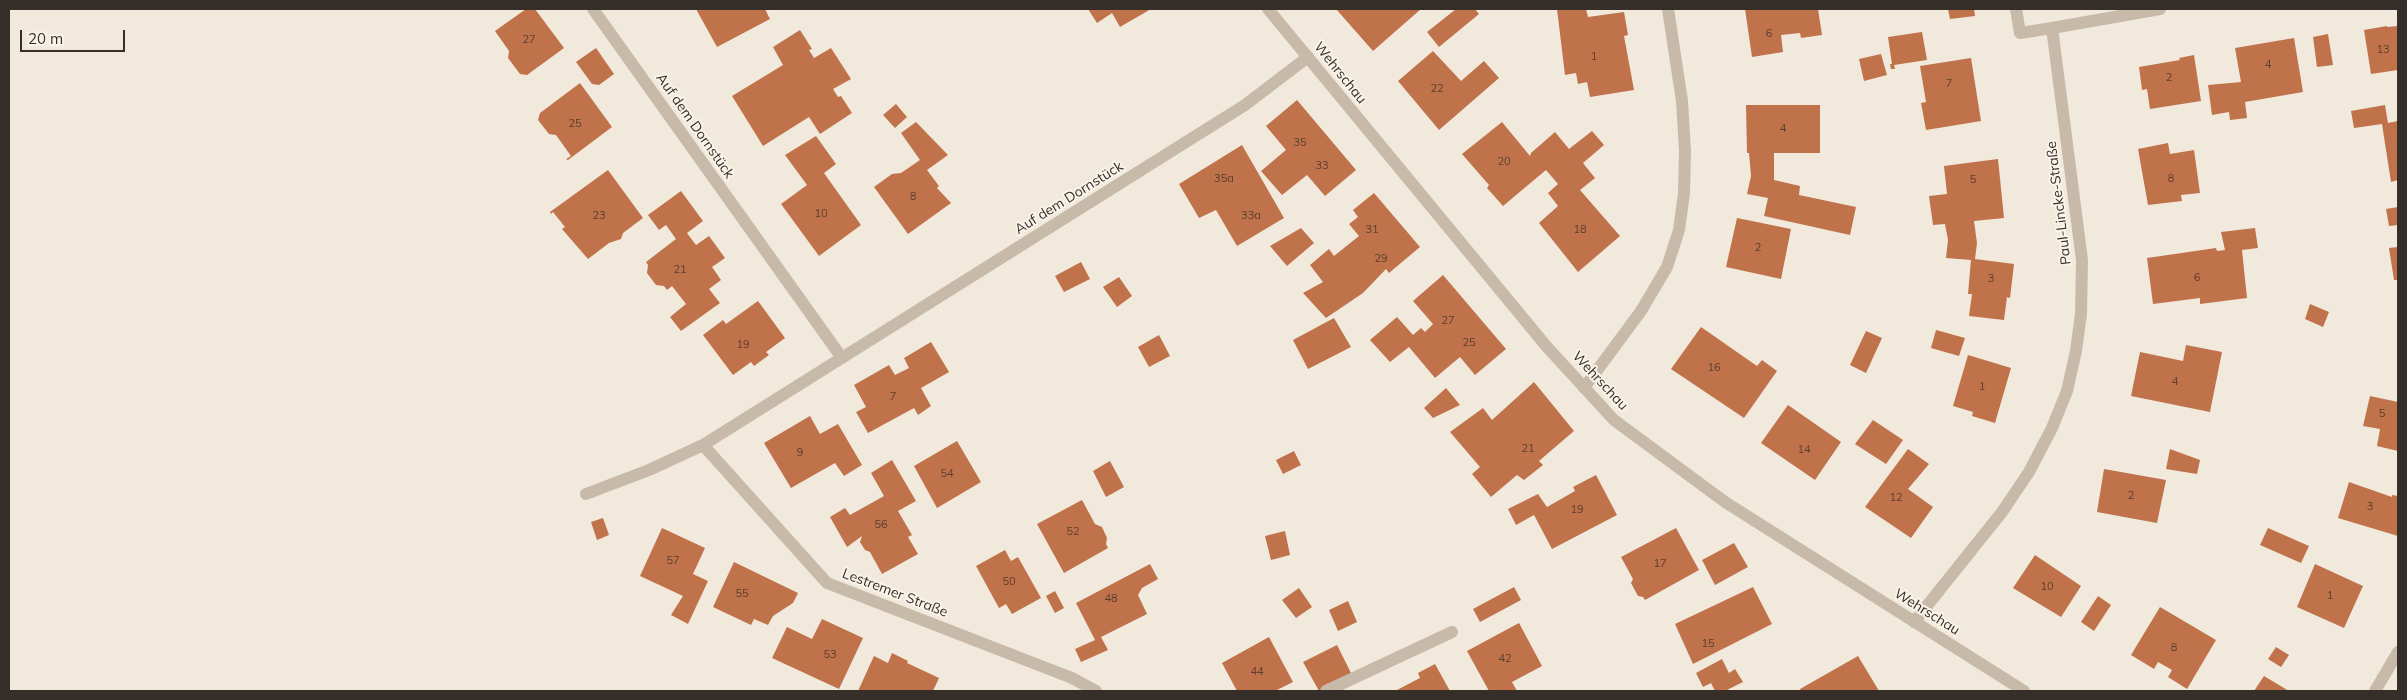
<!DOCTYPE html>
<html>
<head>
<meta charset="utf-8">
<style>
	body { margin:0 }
	#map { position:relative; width:2407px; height:700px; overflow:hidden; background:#f1e9dc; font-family:Mulish,sans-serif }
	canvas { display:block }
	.frame { position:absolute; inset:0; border:10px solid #362e28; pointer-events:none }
	.scale { position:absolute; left:20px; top:30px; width:105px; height:22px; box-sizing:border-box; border:2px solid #362e28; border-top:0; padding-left:6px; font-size:15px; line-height:18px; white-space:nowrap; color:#362e28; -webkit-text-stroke:4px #f9f3e9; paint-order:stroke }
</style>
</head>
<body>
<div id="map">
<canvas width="2407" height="700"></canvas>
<div class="frame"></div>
<div class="scale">20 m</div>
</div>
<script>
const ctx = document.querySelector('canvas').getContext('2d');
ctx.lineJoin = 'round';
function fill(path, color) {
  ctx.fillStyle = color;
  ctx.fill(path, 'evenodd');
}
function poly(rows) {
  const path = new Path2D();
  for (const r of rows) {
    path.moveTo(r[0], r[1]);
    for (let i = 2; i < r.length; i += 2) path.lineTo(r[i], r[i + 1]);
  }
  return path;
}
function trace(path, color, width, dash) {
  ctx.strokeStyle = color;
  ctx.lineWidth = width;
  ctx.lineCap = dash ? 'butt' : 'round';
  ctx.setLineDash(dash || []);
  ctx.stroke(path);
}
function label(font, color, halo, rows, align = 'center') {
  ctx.font = font + ' Mulish,sans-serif';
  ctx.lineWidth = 4;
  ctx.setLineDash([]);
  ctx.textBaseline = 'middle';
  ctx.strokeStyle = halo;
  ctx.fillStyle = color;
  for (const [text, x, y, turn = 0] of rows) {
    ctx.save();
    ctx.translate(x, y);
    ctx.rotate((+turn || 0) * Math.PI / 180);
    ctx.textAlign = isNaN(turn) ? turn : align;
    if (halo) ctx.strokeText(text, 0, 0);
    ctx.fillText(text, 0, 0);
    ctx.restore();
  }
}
fill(poly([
	[526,9,535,9,564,48,527,75,520,74,508,58,509,51,495,31],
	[696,9,765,9,770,19,717,47],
	[1088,9,1151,9,1120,27,1112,13,1097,23],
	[1336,9,1421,9,1373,51],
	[1456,9,1475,9,1479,14,1439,47,1427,32],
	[1557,9,1586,9,1588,17,1624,12,1628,35,1624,36,1634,90,1590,97,1587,82,1578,84,1576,73,1565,75],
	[1745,9,1818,9,1822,35,1801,38,1800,33,1781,35,1783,52,1752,57],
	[1948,9,1974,9,1975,16,1950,19],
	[2387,26,2387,27,2398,26,2398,70,2371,74,2364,30],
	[800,30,812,49,809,50,814,58,831,48,851,79,833,89,838,97,841,96,852,113,820,134,809,117,763,146,732,96,783,65,773,47],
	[1922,32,1927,60,1894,65,1895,69,1891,69,1890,64,1892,64,1888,37],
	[2328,34,2333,65,2317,67,2313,37],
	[2294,38,2303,92,2245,102,2247,118,2230,120,2229,112,2212,115,2208,85,2241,82,2235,48],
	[596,48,614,74,599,85,592,84,576,62],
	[1433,51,1461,81,1484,61,1499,78,1439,130,1398,81],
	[1881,54,1887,75,1864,81,1859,59],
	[2194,55,2201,101,2150,109,2147,89,2142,90,2139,67,2180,60,2179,58],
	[1971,58,1981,121,1926,130,1921,103,1926,102,1920,66],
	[580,83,612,127,568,160,566,159,571,156,556,135,549,134,538,120,540,113],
	[1297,100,1356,170,1325,196,1307,175,1282,195,1261,171,1286,150,1266,126],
	[896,104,907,117,895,128,883,115],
	[1746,105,1820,105,1820,153,1774,153,1774,180,1800,186,1799,195,1856,207,1850,235,1764,216,1768,198,1747,194,1751,176,1749,153,1747,153],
	[2385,105,2388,123,2398,121,2398,180,2391,182,2382,124,2354,128,2351,111],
	[916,122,948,155,927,170,939,186,937,188,951,203,908,234,874,187,892,174,901,173,920,160,901,133],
	[1502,122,1530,156,1531,153,1555,132,1569,149,1592,131,1604,145,1583,163,1595,178,1580,190,1620,236,1578,272,1539,223,1558,206,1548,193,1558,184,1546,170,1503,206,1487,188,1489,185,1462,154],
	[816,136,836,164,824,173,861,225,819,256,781,204,807,185,785,155],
	[2168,143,2170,154,2194,150,2200,193,2181,195,2182,201,2148,205,2138,149],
	[1242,145,1284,218,1237,246,1216,210,1199,218,1179,184],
	[1998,159,2004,218,1974,221,1977,243,1975,259,2014,264,2010,298,2007,297,2004,320,1969,316,1972,294,1968,294,1971,260,1946,258,1948,240,1945,224,1933,225,1929,196,1947,194,1944,166],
	[608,170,643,218,623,233,621,239,609,243,588,259,562,229,565,227,553,212,551,214,550,212],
	[681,191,703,221,687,233,696,245,709,236,725,258,712,267,721,280,709,289,720,303,681,331,670,317,686,304,672,286,667,290,664,286,656,285,647,273,648,265,646,262,676,239,666,225,659,230,648,215],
	[1374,193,1420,247,1389,273,1386,269,1363,293,1326,318,1303,293,1323,282,1310,265,1329,249,1334,256,1359,236,1349,224,1358,217,1353,210],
	[2398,207,2398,225,2389,226,2386,209],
	[1737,218,1791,229,1781,279,1726,267],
	[1301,228,1314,243,1287,266,1270,246],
	[2255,228,2258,248,2242,250,2247,298,2200,304,2200,298,2153,304,2147,258,2216,248,2217,251,2225,250,2221,232],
	[2398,247,2398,280,2394,280,2389,248],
	[1081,262,1090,279,1064,292,1055,276],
	[1443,275,1506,349,1475,375,1460,357,1435,378,1409,347,1390,362,1370,340,1397,317,1413,335,1421,328,1425,332,1433,324,1413,301],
	[1119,277,1132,296,1117,307,1103,287],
	[758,301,785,338,766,352,769,355,754,366,751,362,733,375,703,335,723,320,726,324],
	[2310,304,2329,312,2323,327,2305,319],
	[1334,318,1351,347,1308,369,1293,340],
	[1701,327,1757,366,1762,360,1777,371,1744,418,1671,369],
	[1936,330,1965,338,1959,356,1931,348],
	[1866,331,1882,338,1866,373,1850,365],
	[1159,335,1170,356,1149,367,1138,347],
	[931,342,949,372,921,388,931,406,918,415,914,408,868,433,856,412,866,407,854,385,889,365,895,375,909,368,904,358],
	[2186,345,2222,352,2210,412,2131,396,2140,352,2183,361],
	[1968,355,2011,368,1995,423,1972,416,1973,412,1953,406],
	[1534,382,1574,431,1539,461,1543,465,1524,480,1517,475,1491,497,1472,474,1480,467,1450,432,1483,408,1492,420],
	[1446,388,1460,405,1433,418,1424,408],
	[2370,396,2398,402,2398,451,2377,446,2380,429,2363,426],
	[1788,405,1841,442,1815,480,1761,443],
	[810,416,820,434,838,424,862,465,844,476,835,463,791,488,764,443],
	[1873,420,1903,440,1886,464,1855,444],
	[957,441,981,482,937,508,914,466],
	[1908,449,1929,464,1908,489,1933,507,1911,538,1865,507],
	[2170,449,2200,460,2197,474,2166,469],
	[1294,451,1301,465,1283,474,1276,460],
	[892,460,916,501,898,511,912,535,908,537,918,554,882,574,870,552,865,550,860,542,862,536,847,547,830,517,845,508,850,515,884,496,871,473],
	[1110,461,1124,487,1106,497,1093,471],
	[2104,469,2166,480,2157,523,2097,512],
	[1596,475,1617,515,1552,549,1534,515,1516,525,1508,509,1538,494,1547,507,1575,491,1573,487],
	[2349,482,2392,497,2392,495,2398,496,2398,536,2338,518],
	[1082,500,1095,524,1102,527,1107,538,1106,544,1108,548,1064,573,1037,524],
	[603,518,609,535,597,540,591,522],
	[662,528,705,548,693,574,708,581,688,624,671,615,683,596,640,576],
	[1676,528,1699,570,1645,600,1643,597,1638,596,1631,583,1633,579,1621,557],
	[2268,528,2309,546,2301,563,2260,545],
	[1285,531,1290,555,1271,560,1265,536],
	[1734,543,1748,567,1715,585,1702,560],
	[1005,550,1011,561,1018,557,1041,598,1012,614,1006,604,999,608,976,566],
	[2035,555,2081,586,2061,617,2013,588],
	[734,562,798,593,793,603,773,616,768,625,754,619,751,625,713,607],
	[1150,564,1158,579,1142,588,1138,595,1147,614,1101,637,1108,650,1081,662,1075,649,1095,640,1076,603],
	[2315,564,2363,586,2344,628,2297,607],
	[1514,587,1521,600,1480,622,1473,609],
	[1753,587,1772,624,1693,664,1675,624],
	[1299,588,1312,607,1296,618,1282,600],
	[1055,591,1064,608,1055,613,1046,596],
	[2098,596,2111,605,2094,631,2081,622],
	[1348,601,1357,622,1338,631,1329,610],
	[2160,607,2216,640,2187,689,2168,677,2172,670,2158,662,2154,669,2131,655],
	[822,619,863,638,839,689,772,658,787,627,812,639],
	[1519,623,1542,666,1512,682,1517,691,1489,691,1467,651],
	[1269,637,1293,682,1275,691,1237,691,1222,663],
	[1337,645,1352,675,1319,691,1303,662],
	[2276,647,2289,655,2281,667,2268,659],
	[892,653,908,661,907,663,939,678,933,691,858,691,874,656,888,663],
	[1858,656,1879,691,1801,691,1800,689],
	[1722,659,1729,673,1735,669,1743,682,1725,691,1715,691,1711,683,1703,687,1696,673],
	[1435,664,1450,691,1395,691,1420,678,1418,673],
	[2264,676,2289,691,2254,691]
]), '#c0724b');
trace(poly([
	[593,9,842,358],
	[1268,9,1547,347,1614,420,1725,502,2024,691],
	[2052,28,2160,9],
	[1584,388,1641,311,1667,267,1679,230,1684,193,1685,152,1682,101,1668,9],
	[703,445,827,583,1072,678,1096,691],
	[586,494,649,470,703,445,1245,105,1308,57],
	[1914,622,2002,512,2029,472,2052,428,2067,391,2076,351,2081,314,2082,260,2052,28,2020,33,2016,9],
	[1326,691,1452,632],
	[2375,691,2398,652]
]), '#c8baa9', 12);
label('11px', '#583f31', null, [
	["6",1769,34],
	["27",529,40],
	["13",2383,50],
	["1",1594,57],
	["4",2268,65],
	["2",2169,78],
	["7",1949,84],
	["22",1437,89],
	["25",575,124],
	["4",1783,129],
	["35",1300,143],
	["20",1504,162],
	["33",1322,166],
	["35a",1224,179],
	["8",2171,179],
	["5",1973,180],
	["8",913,197],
	["10",821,214],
	["23",599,216],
	["33a",1251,216],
	["31",1372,230],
	["18",1580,230],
	["2",1758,248],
	["29",1381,259],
	["21",680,270],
	["6",2197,278],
	["3",1991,279],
	["27",1448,321],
	["25",1469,343],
	["19",743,345],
	["16",1714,368],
	["4",2175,382],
	["1",1982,387],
	["7",893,397],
	["5",2382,414],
	["21",1528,449],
	["14",1804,450],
	["9",800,453],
	["54",947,474],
	["2",2131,496],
	["12",1896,498],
	["3",2370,507],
	["19",1577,510],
	["56",881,525],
	["52",1073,532],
	["57",673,561],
	["17",1660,564],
	["50",1009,582],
	["10",2047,587],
	["55",742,594],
	["1",2330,596],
	["48",1111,599],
	["15",1708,644],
	["8",2174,648],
	["53",830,655],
	["42",1505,659],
	["44",1257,672]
]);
label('14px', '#362e28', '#f9f3e9', [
	["Wehrschau",1340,73,51],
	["Auf dem Dornstück",695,126,55],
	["Auf dem Dornstück",1069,198,-32],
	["Paul-Lincke-Straße",2059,203,-97],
	["Wehrschau",1600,381,47],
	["Lestremer Straße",895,593,21],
	["Wehrschau",1927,612,32]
]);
</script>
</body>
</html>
